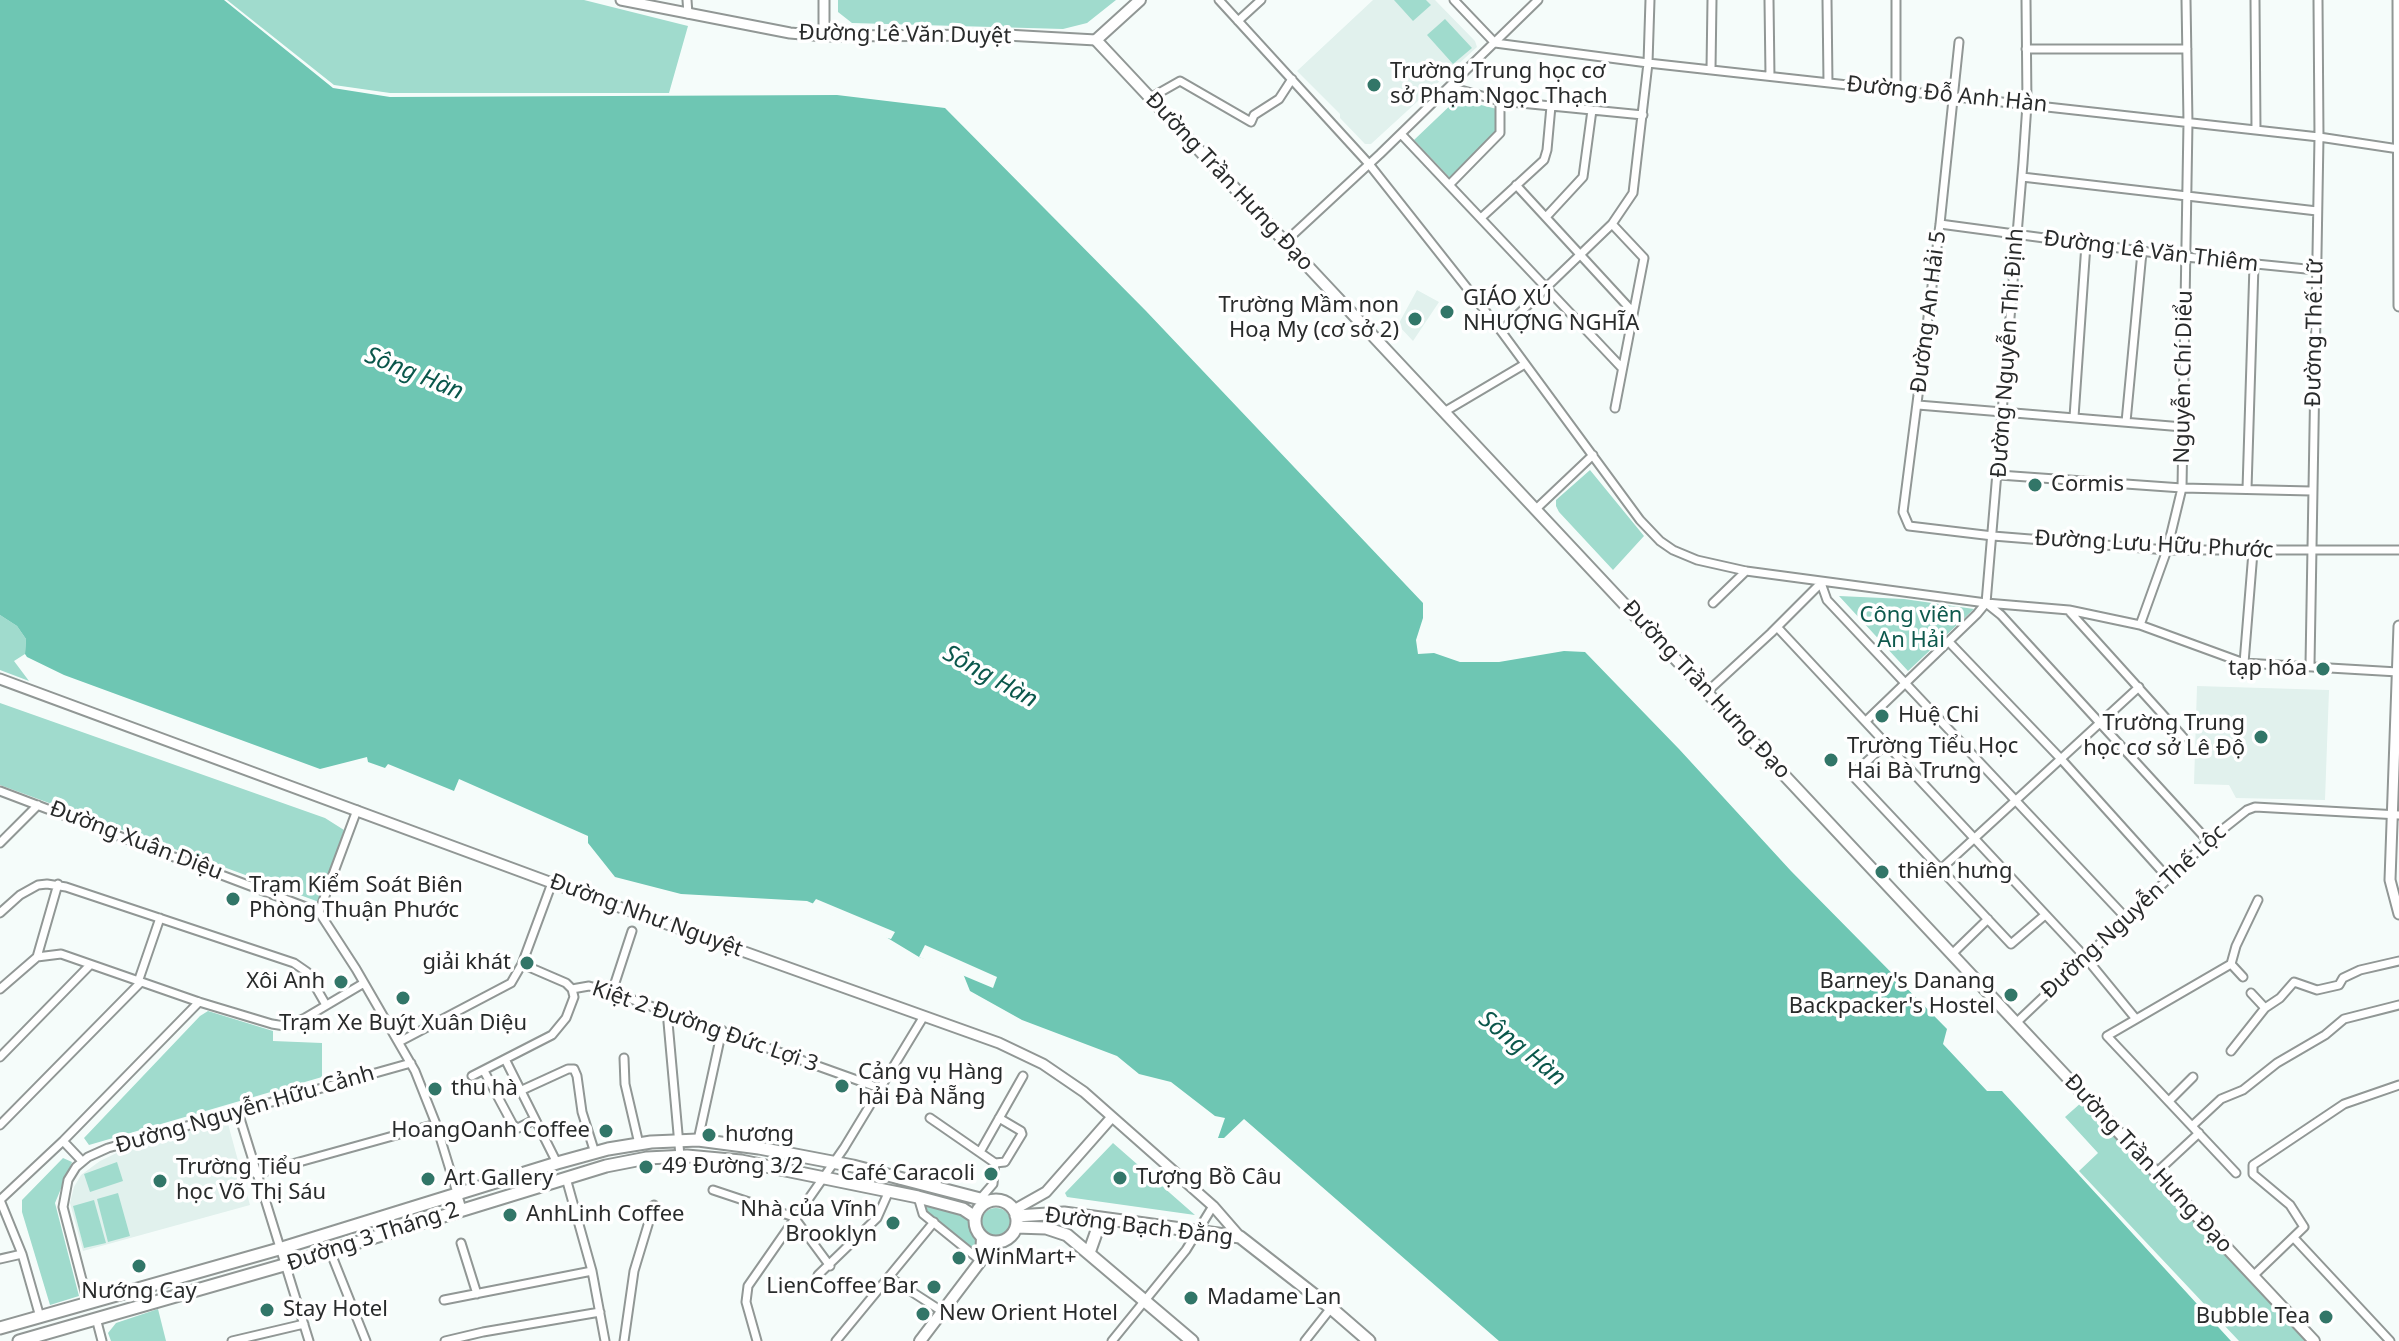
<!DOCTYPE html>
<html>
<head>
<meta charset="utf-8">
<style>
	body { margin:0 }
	canvas { display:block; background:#f5fcfa }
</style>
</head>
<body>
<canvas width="2399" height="1341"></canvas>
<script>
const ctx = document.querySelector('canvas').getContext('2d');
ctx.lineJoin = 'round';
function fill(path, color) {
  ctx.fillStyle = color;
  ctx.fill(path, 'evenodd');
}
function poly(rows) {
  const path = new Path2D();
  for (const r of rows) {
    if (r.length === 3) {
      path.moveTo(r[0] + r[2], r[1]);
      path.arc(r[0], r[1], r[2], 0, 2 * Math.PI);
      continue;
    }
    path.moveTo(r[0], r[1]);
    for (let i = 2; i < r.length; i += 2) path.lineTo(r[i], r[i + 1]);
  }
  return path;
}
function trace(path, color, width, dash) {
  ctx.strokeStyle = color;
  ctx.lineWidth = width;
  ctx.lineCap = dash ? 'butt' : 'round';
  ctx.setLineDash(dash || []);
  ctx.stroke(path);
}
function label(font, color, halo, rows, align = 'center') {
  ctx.font = font + ' "Noto Sans",sans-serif';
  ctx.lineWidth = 7;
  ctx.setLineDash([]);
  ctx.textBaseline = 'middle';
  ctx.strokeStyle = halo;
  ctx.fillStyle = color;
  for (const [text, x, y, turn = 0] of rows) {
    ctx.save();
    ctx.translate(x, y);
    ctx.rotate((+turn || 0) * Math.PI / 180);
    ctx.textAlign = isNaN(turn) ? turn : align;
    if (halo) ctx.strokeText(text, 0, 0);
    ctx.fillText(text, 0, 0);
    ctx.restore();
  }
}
fill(poly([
	[1373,0,1435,0,1475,41,1477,47,1371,144,1365,144,1340,118,1340,114,1297,71],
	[1417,290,1439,302,1413,341,1398,325],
	[2197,686,2329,690,2325,800,2236,798,2229,785,2194,784],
	[227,1120,250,1205,83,1251,70,1203,74,1187,81,1175,100,1161,127,1148]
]), '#e1f1ed');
fill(poly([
	[227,0,584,0,688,26,669,93,390,93,334,85],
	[838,0,1116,0,1087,23,1063,29,852,23,838,12],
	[1394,0,1426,0,1431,5,1413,21],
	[1445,19,1472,48,1453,64,1427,35],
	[1457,99,1497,109,1497,130,1450,178,1414,140],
	[1590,470,1644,536,1613,570,1559,512,1556,506,1556,500],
	[1839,596,1904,599,1974,609,1908,671],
	[0,615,17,626,26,639,25,654,14,661,29,681,0,670],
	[0,703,325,818,344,830,319,902,0,785],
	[208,1011,273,1031,273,1041,322,1043,322,1077,89,1145,84,1138,200,1016],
	[2082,1102,2306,1341,2239,1341,2079,1171,2098,1153,2065,1117],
	[1113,1143,1195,1215,1067,1197,1065,1193],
	[63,1158,72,1162,55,1203,79,1296,50,1305,22,1212,22,1200],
	[117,1162,123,1181,90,1192,84,1174],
	[118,1193,130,1236,108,1242,97,1199],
	[918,1197,975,1217,977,1232,982,1237,981,1261,923,1214],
	[94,1200,106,1243,84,1248,73,1206],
	[996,1223,15],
	[158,1309,166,1341,111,1341,108,1333,116,1323]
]), '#a0dbcd');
fill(poly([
	[0,0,224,0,333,88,390,97,837,95,945,108,1146,311,1423,603,1423,618,1416,640,1418,654,1434,653,1460,662,1499,662,1564,651,1585,652,1679,749,1791,871,1947,1029,1943,1044,1987,1091,2002,1091,2231,1341,1499,1341,1244,1119,1224,1138,1218,1138,1225,1118,1215,1116,1171,1082,1139,1074,1117,1056,1022,1020,970,991,962,971,919,957,871,928,807,901,681,894,615,877,588,843,588,836,459,779,454,791,388,764,385,768,368,762,367,757,320,769,64,675,27,657,25,654,26,639,17,626,0,615]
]), '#6ec6b3');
fill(poly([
	[816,899,895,932,891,939,875,935,811,906],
	[925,945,997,977,993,988,919,957]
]), '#f5fcfa');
const minor = poly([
	[687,0,688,14],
	[1219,0,1369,164,1501,331,1640,520,1660,541,1673,550,1697,560,1746,571,1986,603,2069,610,2140,625,2244,663,2398,672],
	[1454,0,1495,43,1648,63,2319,137,2399,149],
	[1769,0,1770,76],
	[1827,0,1828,82],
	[1896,0,1896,89],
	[2255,0,2256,130],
	[1238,21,1261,0],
	[1959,42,1940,224,1903,512,1909,526,1993,536,2167,550,2399,550],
	[2026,49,2187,49],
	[1711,69,1712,0],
	[1450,87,1500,101,1643,115],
	[1150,98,1180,81,1251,122,1254,115,1279,99,1292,79],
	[1401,134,1622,368],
	[2022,177,2317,211],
	[1450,184,1500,133,1500,101],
	[1516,185,1633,312],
	[1482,217,1544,160,1547,150,1551,106],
	[1546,217,1583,177,1592,110],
	[1612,224,1644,258,1615,408],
	[1940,224,2186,257,2316,270],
	[1285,242,1380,154,1538,0],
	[1501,331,1612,224,1633,193,1648,63,1650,0],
	[1918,405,2183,427],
	[1444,412,1525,364],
	[2074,417,2086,244],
	[2126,422,2142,252],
	[1999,475,2182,488,2311,491],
	[2247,489,2254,265],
	[1536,509,1593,455],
	[1713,603,1746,571],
	[1986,603,2001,615,2208,841],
	[2070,612,2183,737],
	[2140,625,2167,550,2182,488,2188,122,2186,0],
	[1777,627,2086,958,2136,1019],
	[1949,642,2061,759,2169,879],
	[2244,663,2253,552],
	[2310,665,2319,137,2318,0],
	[1708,691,1771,633,1821,583,1827,600,2127,919],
	[1866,721,1977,614,1986,603,2023,163,2027,104,2026,0],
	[1887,743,1852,775,2011,944,2045,915],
	[0,791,319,912,356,969,415,1071,436,1124,462,1209],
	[0,843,38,805],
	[1941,869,2139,687],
	[319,912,357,810],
	[0,913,20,895,38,885,47,884,66,887,294,963,307,972,326,1005],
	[1952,954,1988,919],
	[37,957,58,884],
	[522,964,566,983,572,989],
	[2231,964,2236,946,2258,900],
	[138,982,160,918],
	[0,989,37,957,61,954,199,1002,272,1024,285,1026,305,1018,364,983],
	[572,989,589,986,614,993,882,1089],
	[612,992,632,931],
	[2251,993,2265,1008,2280,998,2294,982,2317,990,2339,985,2343,978,2360,970,2399,961],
	[667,1011,680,1156],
	[2016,1023,2208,841,2247,810,2255,807,2399,815],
	[399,1042,511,983,522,964,552,883],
	[2231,1051,2265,1008],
	[0,1057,90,965],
	[624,1058,625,1084,639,1144],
	[506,1061,557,1163],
	[484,1071,513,1125,518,1128,534,1120],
	[472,1076,552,1035,566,1018,574,997,572,989],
	[520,1091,568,1069,574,1069,577,1076,582,1112,595,1153],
	[2169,1101,2193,1077],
	[238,1112,309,1341],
	[930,1118,995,1163,993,1184,980,1199],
	[0,1125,140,983],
	[2192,1126,2221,1099,2243,1090,2277,1063,2325,1035,2344,1019,2399,1005],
	[698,1140,722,1030],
	[63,1141,82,1161],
	[980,1152,1023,1076],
	[995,1163,1005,1162,1022,1134,1021,1131,999,1118],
	[2157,1172,2199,1133],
	[2236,1173,2107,1036,2231,964,2243,977],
	[256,1174,436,1124],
	[566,1178,592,1271,605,1341],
	[713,1190,797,1218],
	[918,1197,923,1214,981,1261],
	[796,1220,830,1266],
	[2294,1238,2390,1341],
	[461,1243,477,1294],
	[330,1251,366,1341],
	[0,1259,22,1254],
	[818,1275,877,1218,889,1191],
	[2253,1276,2304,1227,2290,1205,2253,1174,2253,1165,2344,1104,2399,1085],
	[889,1277,943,1312],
	[444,1300,592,1271],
	[88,1303,63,1207,68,1180,76,1167,88,1157,108,1148,411,1063],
	[40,1317,22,1254,0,1200,63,1141,199,1002],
	[96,1318,102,1341],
	[232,1341,304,1324],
	[445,1341,483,1332,600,1312],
	[624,1341,634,1271,654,1205],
	[757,1341,746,1302,748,1286,844,1148,924,1016],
	[836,1341,934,1222],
	[1112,1341,1186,1250,1213,1206],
	[1305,1341,1331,1308]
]);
const tertiary = poly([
	[621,0,790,33,824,36,1006,35,1096,40],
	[2398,0,2399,306],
	[824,36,824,0],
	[2399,626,2390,880,2399,914],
	[0,679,552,883,999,1043,1043,1064,1084,1092,1213,1206,1240,1237],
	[1014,1210,1046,1192,1112,1117]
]);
const secondary = poly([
	[1140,0,1096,40,2314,1341],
	[981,1259,982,1237],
	[920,1341,995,1242]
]);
const primary = poly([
	[996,1221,21],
	[1016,1216,1064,1213,1240,1237,1331,1308,1369,1341],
	[1016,1227,1046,1228,1067,1235,1192,1341],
	[1089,1253,1101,1219],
	[0,1328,279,1249,557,1163,608,1149,651,1142,698,1140,759,1148,853,1166,988,1201],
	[19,1341,284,1265,606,1166,647,1158,687,1156,741,1161,918,1197,963,1209,975,1217]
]);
trace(minor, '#919795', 11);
trace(tertiary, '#919795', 13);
trace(secondary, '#919795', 14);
trace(primary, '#919795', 15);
trace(minor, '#fff', 7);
trace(tertiary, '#fff', 9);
trace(secondary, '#fff', 10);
trace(primary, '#fff', 11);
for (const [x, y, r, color] of [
	[1374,85,8,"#327668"],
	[1447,312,8,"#327668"],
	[1415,319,8,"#327668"],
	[2035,485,8,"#327668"],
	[2323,669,8,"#327668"],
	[1882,716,8,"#327668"],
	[2261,737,8,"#327668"],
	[1831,760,8,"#327668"],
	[1882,872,8,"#327668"],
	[233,899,8,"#327668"],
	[527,963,8,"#327668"],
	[341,982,8,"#327668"],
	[2011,995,8,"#327668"],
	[403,998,8,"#327668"],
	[842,1086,8,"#327668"],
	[435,1089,8,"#327668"],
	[606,1131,8,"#327668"],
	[709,1135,8,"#327668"],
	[646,1167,8,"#327668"],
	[991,1174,8,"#327668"],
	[1120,1178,8,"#327668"],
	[428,1179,8,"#327668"],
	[160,1181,8,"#327668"],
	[510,1215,8,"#327668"],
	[893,1223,8,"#327668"],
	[959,1258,8,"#327668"],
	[139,1266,8,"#327668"],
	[934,1287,8,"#327668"],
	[1191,1298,8,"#327668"],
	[267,1310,8,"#327668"],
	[923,1314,8,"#327668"],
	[2326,1317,8,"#327668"]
]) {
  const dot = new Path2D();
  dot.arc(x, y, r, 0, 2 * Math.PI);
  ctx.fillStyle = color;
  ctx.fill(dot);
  trace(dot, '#fff', 3);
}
label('22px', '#292b2b', '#fff', [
	["Đường Lê Văn Duyệt",905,35,1],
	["Đường Đỗ Anh Hàn",1947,95,6],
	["Đường Trần Hưng Đạo",1229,182,47],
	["Đường Lê Văn Thiêm",2151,252,7],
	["Đường An Hải 5",1929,312,-83],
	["Đường Thế Lữ",2315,333,-89],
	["Đường Nguyễn Thị Định",2008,353,-86],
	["Nguyễn Chí Diểu",2184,377,-89],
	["Đường Lưu Hữu Phước",2154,545,3],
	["Đường Trần Hưng Đạo",1706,690,47],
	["Đường Xuân Diệu",136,841,21],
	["Đường Nguyễn Thế Lộc",2134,912,-43],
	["Đường Như Nguyệt",646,916,20],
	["Kiệt 2 Đường Đức Lợi 3",705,1027,19],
	["Đường Nguyễn Hữu Cảnh",245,1110,-16],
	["Đường Trần Hưng Đạo",2148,1164,47],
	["Đường Bạch Đằng",1139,1227,7],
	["Đường 3 Tháng 2",373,1237,-18]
]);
label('22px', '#292b2b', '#fff', [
	["Trường Trung học cơ",1390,72],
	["sở Phạm Ngọc Thạch",1390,97],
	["GIÁO XÚ",1463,299],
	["NHƯỢNG NGHĨA",1463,324],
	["Trường Mầm non",1399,306,"right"],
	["Hoạ My (cơ sở 2)",1399,331,"right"],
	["Cormis",2051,485],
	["tạp hóa",2307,669,"right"],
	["Huệ Chi",1898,716],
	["Trường Trung",2245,724,"right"],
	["học cơ sở Lê Độ",2245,749,"right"],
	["Trường Tiểu Học",1847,747],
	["Hai Bà Trưng",1847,772],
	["thiên hưng",1898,872],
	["Trạm Kiểm Soát Biên",249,886],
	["Phòng Thuận Phước",249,911],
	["giải khát",511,963,"right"],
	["Xôi Anh",325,982,"right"],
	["Barney's Danang",1995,982,"right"],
	["Backpacker's Hostel",1995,1007,"right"],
	["Trạm Xe Buýt Xuân Diệu",403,1024,"center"],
	["Cảng vụ Hàng",858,1073],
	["hải Đà Nẵng",858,1098],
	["thu hà",451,1089],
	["HoangOanh Coffee",590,1131,"right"],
	["hương",725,1135],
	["49 Đường 3/2",662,1167],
	["Trường Tiểu",176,1168],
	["học Võ Thị Sáu",176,1193],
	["Café Caracoli",975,1174,"right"],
	["Tượng Bồ Câu",1136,1178],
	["Art Gallery",444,1179],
	["Nhà của Vĩnh",877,1210,"right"],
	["Brooklyn",877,1235,"right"],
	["AnhLinh Coffee",526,1215],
	["WinMart+",975,1258],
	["LienCoffee Bar",918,1287,"right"],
	["Nướng Cay",139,1292,"center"],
	["Madame Lan",1207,1298],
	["Stay Hotel",283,1310],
	["New Orient Hotel",939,1314],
	["Bubble Tea",2310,1317,"right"]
], 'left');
label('22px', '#0e594d', '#fff', [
	["Công viên",1911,616],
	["An Hải",1911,641]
]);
label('italic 24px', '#0a574b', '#fff', [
	["Sông Hàn",414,374,22],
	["Sông Hàn",990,677,29],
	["Sông Hàn",1522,1049,39]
]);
</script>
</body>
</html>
